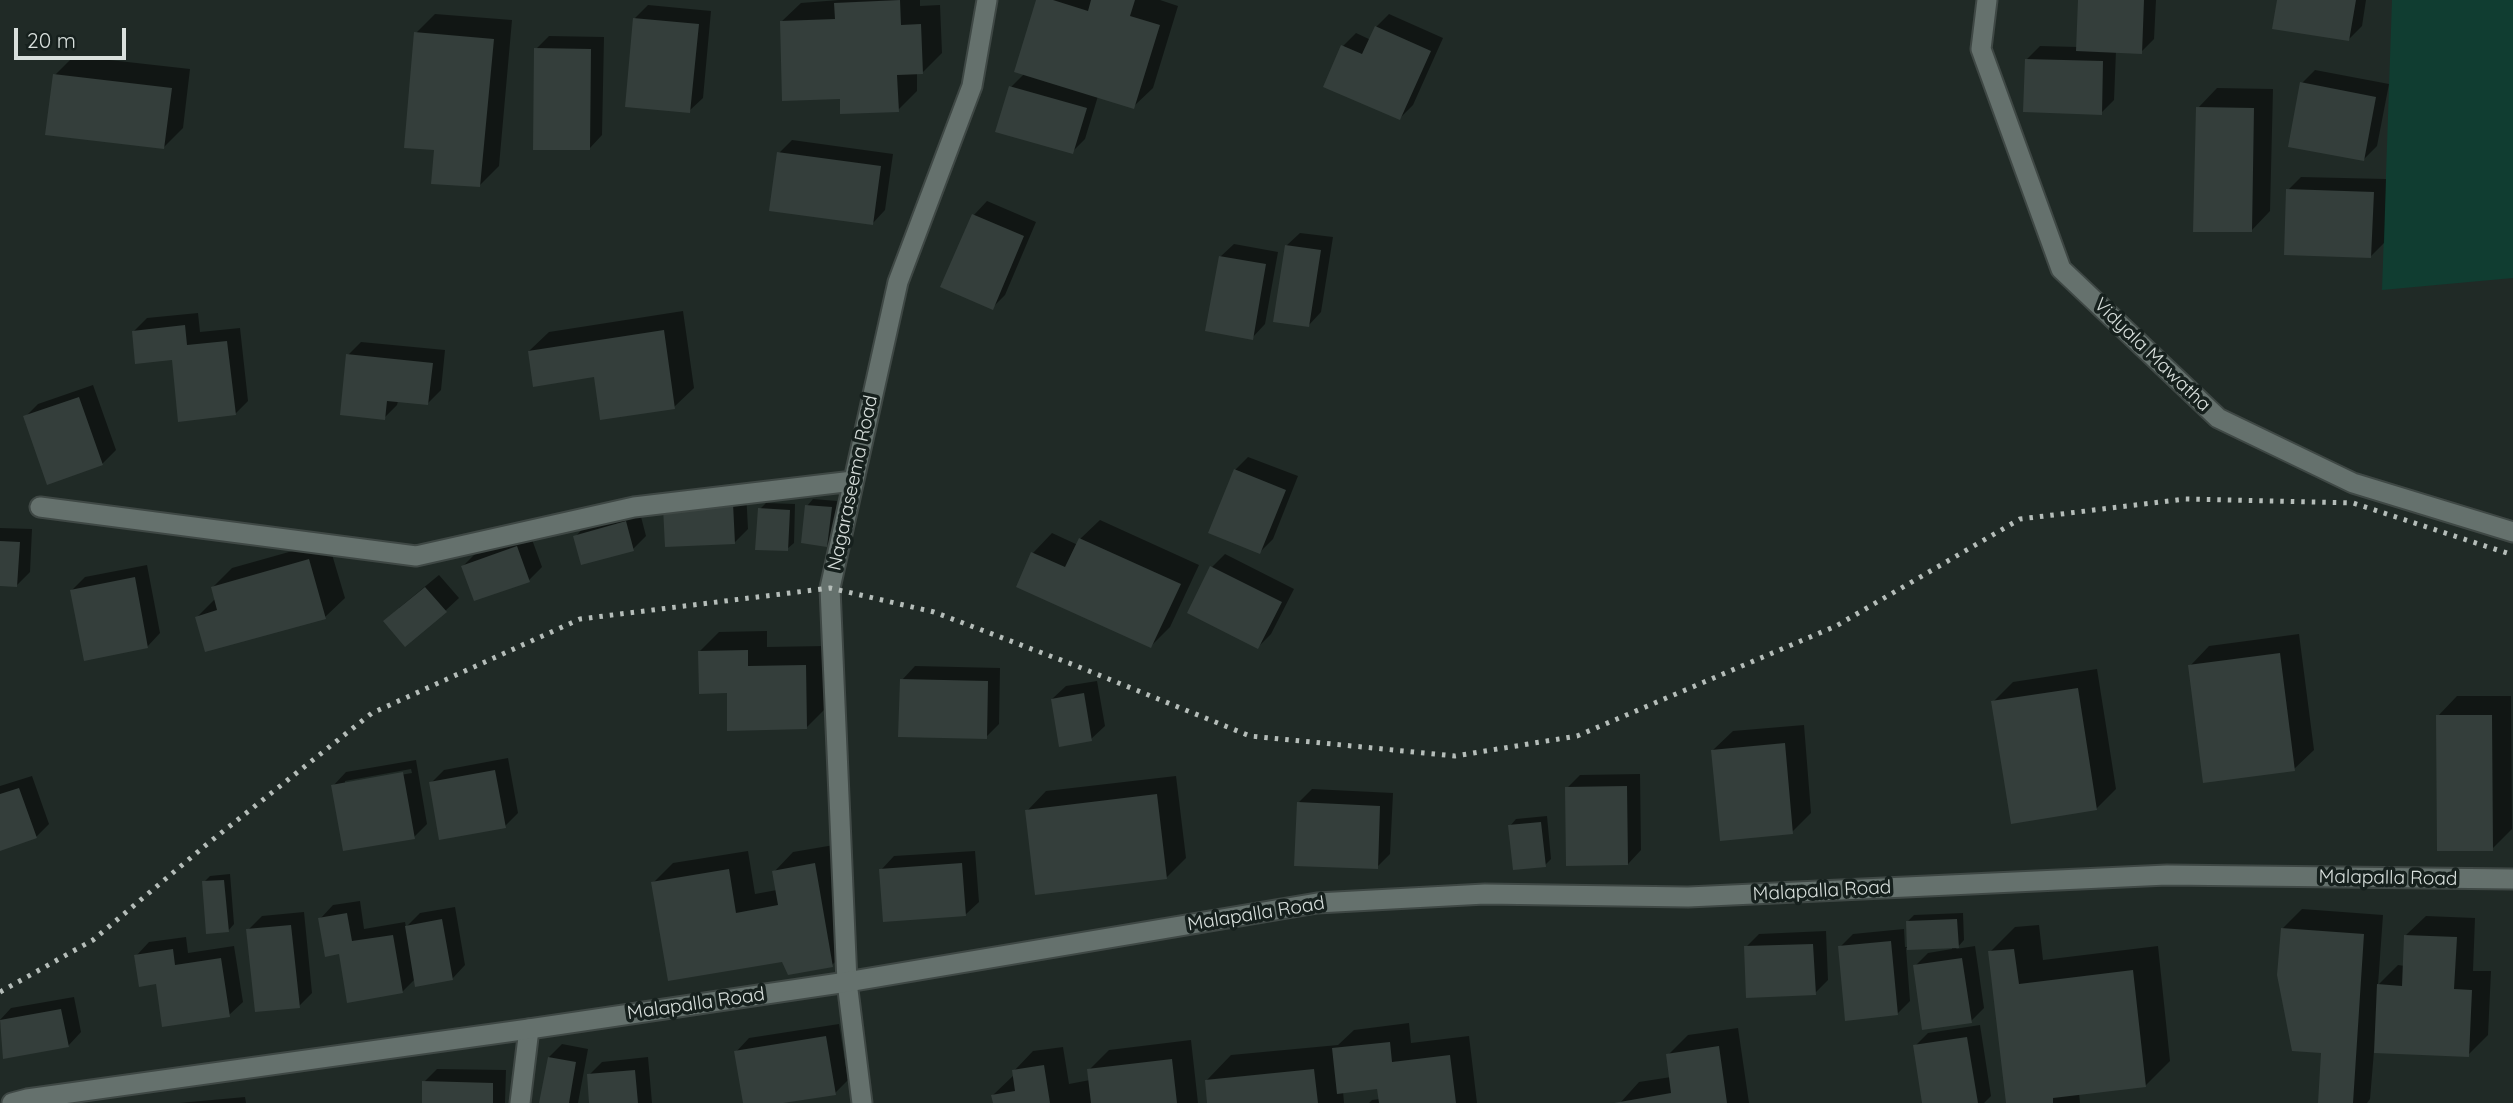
<!DOCTYPE html>
<html>
<head>
<meta charset="utf-8">
<style>
	body { margin:0 }
	#map { position:relative; width:2513px; height:1103px; overflow:hidden; background:#202a26; font-family:Quicksand,sans-serif }
	canvas { display:block }
	.scale { position:absolute; left:14px; top:28px; width:112px; height:32px; box-sizing:border-box; border:4px solid #d9e0dd; border-top:0; padding-left:9px; font-size:21px; line-height:24px; white-space:nowrap; color:#d9e0dd; -webkit-text-stroke:5px #16201d; paint-order:stroke }
</style>
</head>
<body>
<div id="map">
<canvas width="2513" height="1103"></canvas>
<div class="scale">20 m</div>
</div>
<script>
const ctx = document.querySelector('canvas').getContext('2d');
ctx.lineJoin = 'round';
function fill(path, color) {
  ctx.fillStyle = color;
  ctx.fill(path, 'evenodd');
}
function poly(rows) {
  const path = new Path2D();
  for (const r of rows) {
    path.moveTo(r[0], r[1]);
    for (let i = 2; i < r.length; i += 2) path.lineTo(r[i], r[i + 1]);
  }
  return path;
}
function trace(path, color, width, dash) {
  ctx.strokeStyle = color;
  ctx.lineWidth = width;
  ctx.lineCap = dash ? 'butt' : 'round';
  ctx.setLineDash(dash || []);
  ctx.stroke(path);
}
function label(font, color, halo, rows, align = 'center') {
  ctx.font = font + ' Quicksand,sans-serif';
  ctx.lineWidth = 7;
  ctx.setLineDash([]);
  ctx.textBaseline = 'middle';
  ctx.strokeStyle = halo;
  ctx.fillStyle = color;
  for (const [text, x, y, turn = 0] of rows) {
    ctx.save();
    ctx.translate(x, y);
    ctx.rotate((+turn || 0) * Math.PI / 180);
    ctx.textAlign = isNaN(turn) ? turn : align;
    if (halo) ctx.strokeText(text, 0, 0);
    ctx.fillText(text, 0, 0);
    ctx.restore();
  }
}
fill(poly([
	[2392,0,2513,0,2513,278,2382,290]
]), '#103d31');
fill(poly([
	[839,0,920,0,920,6,940,5,942,53,922,73,917,73,917,91,898,110,842,97,781,22,801,3],
	[1038,0,1160,0,1178,6,1153,88,1133,107,1098,96,1085,139,1072,152,1011,87,1024,74],
	[2080,0,2156,0,2154,39,2141,52,2116,51,2114,100,2101,113,2027,59,2040,46,2078,47],
	[2278,0,2366,0,2362,26,2349,39],
	[648,5,711,11,703,98,689,111,635,18],
	[435,14,512,20,499,166,479,186,436,149,416,33],
	[1389,14,1443,38,1413,105,1400,118,1343,46,1356,33,1371,40,1376,27],
	[549,36,604,37,602,135,589,149,536,49],
	[74,56,190,69,183,128,164,147,55,75],
	[2315,70,2389,84,2377,146,2364,159,2302,83],
	[2217,88,2273,89,2270,211,2251,231,2198,108],
	[792,140,893,154,885,210,872,224,779,153],
	[2301,177,2386,179,2384,243,2371,256,2288,190],
	[987,201,1036,222,1005,295,992,308,943,286,974,215],
	[1300,233,1333,237,1321,312,1308,326,1286,246],
	[1234,244,1278,252,1265,324,1252,338,1220,257],
	[683,311,694,388,674,407,529,351,549,332],
	[198,313,200,332,240,328,248,401,235,414,173,358,133,332,147,318],
	[361,342,445,350,441,390,428,403,398,401,397,405,384,418,348,355],
	[93,385,116,450,102,464,25,417,38,404],
	[1248,457,1298,476,1273,539,1260,552,1235,470],
	[746,491,748,529,735,542,666,545],
	[813,499,837,501,833,538,827,545,807,506],
	[766,503,795,504,794,543,787,549,760,509],
	[639,509,646,536,633,549,575,537,588,523],
	[1100,520,1199,565,1170,627,1151,646,1018,586,1033,553,1052,533,1078,545,1080,539],
	[0,528,32,529,30,572,17,585,0,585],
	[530,534,542,567,529,580,463,566,476,553],
	[328,541,345,598,325,617,197,617,216,598,213,587,232,568],
	[1225,554,1294,589,1271,634,1258,647,1212,567],
	[147,565,160,633,147,647,72,590,85,577],
	[439,575,459,598,445,611,399,608],
	[767,631,767,647,825,646,826,708,807,727,728,691,700,651,719,632],
	[2299,634,2314,750,2294,769,2190,666,2209,646],
	[915,666,1000,668,999,724,986,737,902,680],
	[2097,669,2116,789,2096,809,1993,702,2013,682],
	[1097,681,1105,726,1091,739,1052,699,1066,686],
	[2457,696,2511,696,2512,829,2492,849,2438,716],
	[1804,725,1811,813,1792,832,1713,750,1733,731],
	[508,758,518,813,505,826,431,783,444,770],
	[416,760,427,824,414,837,333,786,346,772],
	[411,769,412,773,345,784,345,781],
	[1640,774,1641,850,1628,864,1567,788,1580,775],
	[32,776,49,824,36,837,0,849,0,786],
	[1176,776,1186,858,1166,878,1027,811,1046,791],
	[1312,789,1393,793,1390,854,1377,867,1299,802],
	[1547,816,1551,859,1545,865,1510,826,1516,819],
	[834,845,851,946,832,965,783,960,653,883,673,863,748,851,755,894,777,890,774,872,793,852],
	[975,851,979,902,965,915,881,870,894,856],
	[230,874,234,924,228,931,204,882,210,876],
	[360,901,364,929,405,922,406,927,420,913,455,907,465,965,452,979,416,978,402,992,340,952,320,919,333,905],
	[2302,909,2383,915,2378,985,2398,965,2405,966,2406,935,2426,916,2475,918,2473,971,2491,971,2488,1035,2468,1055,2374,1051,2370,1099,2367,1103,2319,1103,2323,1051,2282,929],
	[304,912,312,993,299,1006,248,930,262,916],
	[1963,913,1964,940,1956,949,1975,946,1984,1008,1971,1021,1915,966,1928,953,1952,949,1952,947,1906,948,1910,1001,1897,1014,1840,947,1853,934,1904,929,1905,947,1908,947,1908,921,1914,915],
	[2039,925,2043,960,2158,946,2170,1061,2145,1086,2079,1093,2080,1103,2007,1103,1990,952,2015,927],
	[1826,931,1828,980,1815,993,1746,947,1759,934],
	[186,937,188,953,234,946,243,1002,229,1015,157,982,136,956,149,942],
	[74,997,81,1032,68,1046,5,1057,0,1020,11,1008],
	[1409,1023,1411,1043,1469,1036,1477,1103,1369,1103,1372,1100,1380,1099,1379,1087,1343,1091,1344,1103,1209,1103,1207,1080,1231,1055,1338,1045,1354,1030],
	[839,1024,848,1080,835,1093,772,1103,745,1103,736,1052,749,1038],
	[1980,1025,1991,1096,1984,1103,1924,1103,1915,1046,1928,1033],
	[1738,1028,1749,1103,1620,1103,1639,1082,1671,1077,1668,1055,1688,1035],
	[1191,1040,1198,1103,994,1103,993,1095,1014,1075,1014,1071,1033,1051,1063,1047,1069,1084,1090,1080,1089,1070,1109,1050],
	[562,1044,588,1049,578,1103,541,1103,549,1057],
	[648,1057,652,1103,591,1103,589,1075,602,1062],
	[437,1069,506,1070,505,1103,424,1103,424,1082],
	[245,1097,246,1103,179,1103]
]), '#0007');
fill(poly([
	[900,0,901,25,921,24,923,74,897,75,899,112,840,114,840,99,782,101,780,21,835,19,834,3],
	[1036,0,1053,0,1088,11,1091,0,1135,0,1130,16,1160,25,1134,109,1014,72],
	[2078,0,2144,0,2142,54,2076,51],
	[2277,0,2356,0,2349,41,2272,29],
	[633,18,699,24,690,113,625,107],
	[1375,26,1431,51,1400,120,1323,87,1341,45,1362,54],
	[414,32,494,39,480,187,431,184,434,150,404,148],
	[534,48,591,49,590,150,533,150],
	[2025,59,2103,61,2102,115,2023,112],
	[53,74,172,88,164,149,45,135],
	[2300,82,2376,97,2364,161,2288,147],
	[1009,86,1087,108,1073,154,995,132],
	[2196,107,2254,108,2252,232,2193,232],
	[777,152,881,166,873,225,769,211],
	[2286,189,2374,192,2371,258,2284,255],
	[972,214,1024,236,993,310,940,287],
	[1285,245,1321,250,1309,327,1273,322],
	[1219,256,1266,264,1253,340,1205,331],
	[185,325,187,345,227,341,236,415,178,422,172,360,135,364,132,331],
	[664,330,675,409,600,420,594,377,533,387,528,351],
	[346,354,433,363,428,405,387,401,385,420,340,415],
	[79,397,103,465,47,485,23,416],
	[1234,469,1286,490,1260,554,1208,533],
	[733,503,735,544,665,547,663,507],
	[805,505,832,507,827,547,801,543],
	[758,508,790,510,788,551,755,550],
	[626,521,634,551,581,565,573,536],
	[1079,538,1181,584,1151,648,1016,587,1031,552,1065,567],
	[0,541,20,542,17,587,0,586],
	[517,546,530,582,474,601,461,566],
	[309,559,326,619,205,652,195,617,217,610,211,587],
	[1210,566,1282,602,1258,649,1187,613],
	[135,577,148,648,84,661,70,590],
	[425,587,447,612,405,647,383,621],
	[748,650,748,666,806,665,807,729,727,731,727,693,699,694,698,651],
	[2280,653,2295,771,2203,783,2188,665],
	[900,679,988,681,987,739,898,737],
	[2078,688,2097,810,2011,824,1991,701],
	[1084,693,1092,741,1059,747,1051,699],
	[2436,715,2492,715,2493,851,2437,851],
	[1785,743,1793,834,1720,841,1711,750],
	[495,770,506,828,439,840,429,782],
	[403,772,415,839,343,851,331,785],
	[1627,786,1628,865,1566,866,1565,787],
	[19,788,37,838,0,851,0,794],
	[1157,794,1167,879,1035,895,1025,810],
	[1297,802,1380,806,1378,869,1294,866],
	[1541,822,1546,867,1513,870,1508,825],
	[815,863,833,967,788,975,782,962,668,981,651,882,729,869,736,913,778,905,772,871],
	[962,863,966,916,883,922,879,869],
	[224,880,229,932,206,934,202,881],
	[347,913,352,941,393,935,403,993,347,1003,339,954,325,957,318,918],
	[442,919,453,980,415,987,405,926],
	[1957,919,1959,948,1907,950,1906,921],
	[291,925,300,1008,255,1012,246,929],
	[2281,928,2364,934,2353,1103,2318,1103,2321,1053,2292,1051,2277,975],
	[2404,935,2457,937,2454,989,2472,990,2469,1057,2374,1053,2377,984,2402,986],
	[1891,941,1898,1015,1845,1021,1838,946],
	[1813,944,1816,995,1746,998,1744,946],
	[173,949,175,965,221,958,230,1017,162,1027,156,984,139,987,134,955],
	[2014,949,2019,984,2133,970,2146,1087,2053,1098,2053,1103,2006,1103,1988,951],
	[1962,958,1972,1023,1922,1030,1913,965],
	[61,1009,69,1047,3,1059,0,1020],
	[826,1036,836,1095,783,1103,743,1103,734,1051],
	[1967,1037,1978,1103,1922,1103,1913,1045],
	[1390,1042,1392,1062,1450,1055,1456,1103,1379,1103,1377,1089,1337,1094,1332,1048],
	[1719,1046,1727,1103,1614,1103,1671,1093,1666,1054],
	[548,1057,576,1062,569,1103,539,1103],
	[1172,1059,1177,1103,1091,1103,1087,1069],
	[1044,1065,1050,1103,993,1103,991,1095,1015,1091,1012,1070],
	[1314,1069,1318,1103,1207,1103,1205,1080],
	[635,1070,638,1103,589,1103,587,1074],
	[422,1081,493,1083,493,1103,422,1103]
]), '#343e3b');
const minor = poly([
	[1987,0,1981,49,2061,269,2218,418,2353,483,2513,532],
	[40,507,416,556,634,507,853,481],
	[520,1103,529,1029],
	[862,1103,847,982,830,588,898,282,972,86,987,0]
]);
const tertiary = poly([
	[12,1103,27,1099,529,1029,847,982,1317,903,1485,894,1688,897,2167,875,2513,879]
]);
trace(minor, '#3f4845', 23);
trace(tertiary, '#3f4845', 23);
trace(minor, '#65716d', 19);
trace(tertiary, '#65716d', 19);
trace(poly([
	[0,992,93,940,206,845,372,713,580,619,830,588,934,612,1074,665,1250,736,1455,756,1577,736,1836,626,2020,519,2185,499,2353,503,2513,555]
]), '#b5bdb9', 5, [3.5, 7]);
label('19px', '#d9e0dd', '#16201d', [
	["Vidyala Mawatha",2152,355,44],
	["Nagaraseema Road",853,483,-78],
	["Malapalla Road",2388,878,1],
	["Malapalla Road",1822,891,-3],
	["Malapalla Road",1256,914,-9],
	["Malapalla Road",696,1004,-8]
]);
</script>
</body>
</html>
